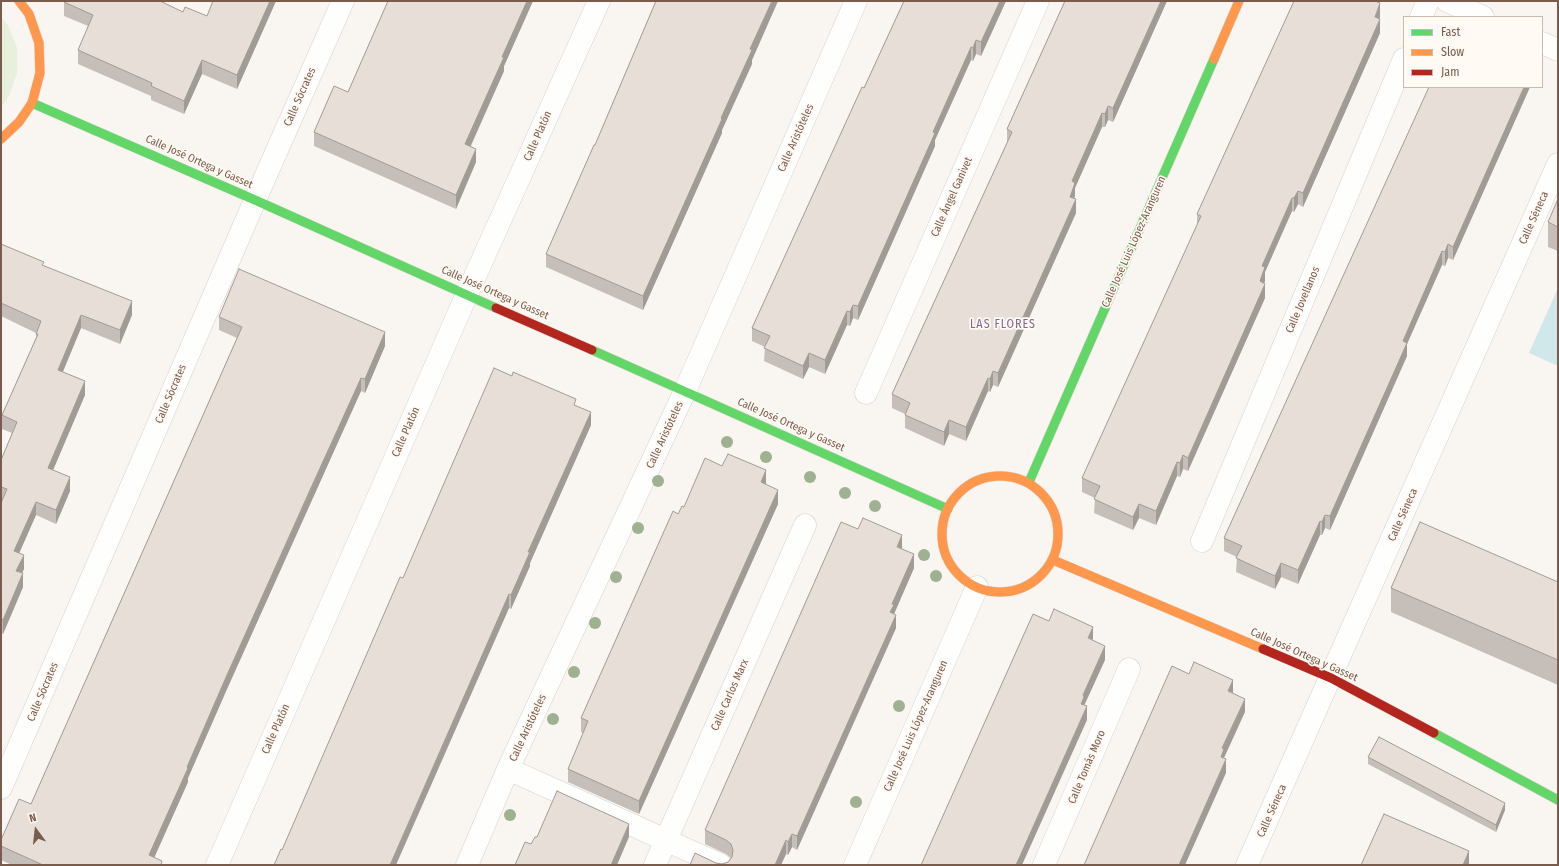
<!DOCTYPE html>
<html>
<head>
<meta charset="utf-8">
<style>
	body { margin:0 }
	#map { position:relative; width:1559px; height:866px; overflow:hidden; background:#f9f5f0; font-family:"Fira Sans Condensed",sans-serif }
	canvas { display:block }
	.frame { position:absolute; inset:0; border:2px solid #7a5c4d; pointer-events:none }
	.legend { position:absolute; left:1403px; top:16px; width:140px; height:72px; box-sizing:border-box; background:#fffaf3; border:1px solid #cabbb1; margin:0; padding:5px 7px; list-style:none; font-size:12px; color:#7a5c4d }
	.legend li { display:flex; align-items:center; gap:8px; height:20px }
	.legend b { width:20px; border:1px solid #cabbb1 }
	.north { position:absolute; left:16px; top:810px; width:40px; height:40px; -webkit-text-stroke:3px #fffaf3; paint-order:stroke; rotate:345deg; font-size:11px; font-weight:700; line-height:16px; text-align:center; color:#7a5c4d }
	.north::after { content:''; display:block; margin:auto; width:14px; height:18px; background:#7a5c4d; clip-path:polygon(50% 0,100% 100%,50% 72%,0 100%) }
</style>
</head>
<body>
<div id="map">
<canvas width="1559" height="866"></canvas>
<div class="frame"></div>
<ul class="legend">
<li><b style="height:5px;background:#63d668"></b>Fast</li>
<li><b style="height:5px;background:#ff974d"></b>Slow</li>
<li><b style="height:5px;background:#b3261e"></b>Jam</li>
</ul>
<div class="north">N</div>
</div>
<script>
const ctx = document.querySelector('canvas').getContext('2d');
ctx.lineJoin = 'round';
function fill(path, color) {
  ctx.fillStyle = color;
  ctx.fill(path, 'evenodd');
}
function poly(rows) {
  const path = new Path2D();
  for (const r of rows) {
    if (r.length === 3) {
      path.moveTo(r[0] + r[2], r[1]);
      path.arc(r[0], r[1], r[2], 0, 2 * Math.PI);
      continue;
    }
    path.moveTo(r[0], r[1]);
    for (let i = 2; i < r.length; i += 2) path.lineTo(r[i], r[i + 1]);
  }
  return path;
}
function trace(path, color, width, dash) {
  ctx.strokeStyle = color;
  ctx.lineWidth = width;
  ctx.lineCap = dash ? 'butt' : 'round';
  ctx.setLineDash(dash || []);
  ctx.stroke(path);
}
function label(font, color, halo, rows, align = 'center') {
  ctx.font = font + ' "Fira Sans Condensed",sans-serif';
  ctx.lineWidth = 3.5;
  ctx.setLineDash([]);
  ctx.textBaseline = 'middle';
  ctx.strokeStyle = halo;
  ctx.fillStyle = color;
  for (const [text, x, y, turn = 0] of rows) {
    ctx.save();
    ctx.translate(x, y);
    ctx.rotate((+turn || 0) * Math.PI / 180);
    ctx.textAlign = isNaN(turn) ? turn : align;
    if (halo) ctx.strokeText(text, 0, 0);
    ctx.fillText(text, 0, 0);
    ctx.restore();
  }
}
fill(poly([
	[1,17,8,25,17,48,17,73,9,96,1,107]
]), '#e7f0db');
fill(poly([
	[1558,288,1558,366,1529,353]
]), '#d0e8ea');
const street = poly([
	[1447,1,1483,17],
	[1421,17,1428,1],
	[1542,43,1558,50],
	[866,393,1038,1],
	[1202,541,1404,59],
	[508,769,721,865],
	[1,788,255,200,343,1],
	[217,865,467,294,599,1],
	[467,865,508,769,685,391,856,1],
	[655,865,805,525],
	[855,865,977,587],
	[1044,865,1129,669],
	[1247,865,1558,164]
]);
const fast = poly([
	[32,103,255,200,496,308],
	[592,350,948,509],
	[1029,482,1214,59],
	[1434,733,1558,800]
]);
const slow = poly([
	[1214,59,1239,1],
	[1,139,19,122,32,103,40,73,39,43,29,14,19,1],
	[1000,534,58],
	[1053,560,1263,649]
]);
const jam = poly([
	[496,308,592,350],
	[1263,649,1331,678,1434,733]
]);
trace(street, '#d7d1cb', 23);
trace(fast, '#d9d2cb', 10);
trace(slow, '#d9d2cb', 10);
trace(jam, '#d9d2cb', 10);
trace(street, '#fefefd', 22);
trace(fast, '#63d668', 9);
trace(slow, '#ff974d', 9);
trace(jam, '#b3261e', 9);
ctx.fillStyle = '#9eb190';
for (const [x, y] of [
	[727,442],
	[766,457],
	[810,477],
	[658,481],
	[845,493],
	[875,506],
	[638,528],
	[924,555],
	[936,576],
	[616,577],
	[595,623],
	[574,672],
	[899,706],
	[553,719],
	[856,802],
	[510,815]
]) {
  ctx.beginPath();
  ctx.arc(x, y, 6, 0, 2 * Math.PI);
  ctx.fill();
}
fill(poly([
	[276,1,237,89,202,74,184,114,151,100,151,96,78,64,78,50,88,26,64,16,64,2,183,12,207,16],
	[388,1,533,1,504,66,504,71,471,146,476,162,456,209,314,146,314,132,348,92],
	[656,1,778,1,752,60,752,64,722,130,722,133,643,310,546,267,546,254,595,145],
	[904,1,1006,1,981,56,976,54,973,61,971,60,935,140,935,146,858,320,853,318,850,326,847,325,825,374,809,367,803,379,764,361,765,347,752,341,752,328,864,88],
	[1065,1,1167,1,1113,122,1108,120,1105,127,1102,127,1075,188,1075,196,1074,199,1076,213,998,387,993,385,990,392,988,391,966,441,949,434,944,446,905,428,905,414,892,408,892,394,1007,143,1007,129],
	[1380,17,1379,19,1380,33,1303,207,1298,204,1294,212,1292,211,1265,272,1265,281,1264,283,1265,298,1188,471,1183,469,1180,477,1177,476,1156,525,1139,518,1133,530,1094,513,1095,498,1082,492,1082,478,1197,227,1197,214],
	[1530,87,1453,260,1448,258,1445,266,1442,265,1407,344,1407,356,1330,530,1325,528,1322,535,1320,535,1298,584,1281,577,1275,589,1236,572,1237,557,1224,551,1224,538],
	[1558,199,1558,251,1548,247,1548,222],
	[1,244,44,266,132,315,120,344,81,328,63,372,85,395,53,470,70,491,56,524,36,515,19,553,24,569,22,573,23,587,3,634,1,633,1,503,2,501,1,501,1,460,12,433,2,429,2,415,36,338,36,333,1,316],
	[219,317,385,346,365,393,361,391,227,689,188,778,188,782,154,857,162,865,12,865,1,860,1,840,31,804,237,338,219,330],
	[576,405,591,425,530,563,530,566,511,609,509,608,468,701,282,850],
	[766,484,766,485,778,504,639,814,568,782,568,769,583,733,581,732,581,718,678,514,684,507],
	[902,549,914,568,894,614,896,628,797,850,792,847,788,855,786,854,781,865,690,865,716,863,722,864,728,862,731,858,726,854,705,844,705,830],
	[1558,582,1558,685,1391,612,1391,588],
	[1368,757,1505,810,1496,832,1368,764]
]), '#c6bfb9');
fill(poly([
	[270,1,276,1,237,89,237,75],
	[527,1,533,1,504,66,504,71,465,158,465,144,502,57],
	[772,1,778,1,752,60,752,64,722,130,722,133,643,310,643,296,721,118,750,49],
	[1000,1,1006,1,981,56,981,42],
	[1161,1,1167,1,1113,122,1113,108],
	[1380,3,1380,17,1375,31,1375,17],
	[1380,19,1380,33,1303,207,1303,193],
	[976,40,976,54,973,61,973,48],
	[971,47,971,60,935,140,935,146,858,320,858,306,933,132],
	[202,60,202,74,184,114,184,101],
	[1524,87,1530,87,1453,260,1453,247],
	[1108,106,1108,120,1105,127,1105,114],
	[1102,113,1102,127,1075,188,1075,196,1070,210,1070,197,1072,181],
	[476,149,476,162,456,209,456,195],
	[1298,191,1298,204,1294,212,1294,198],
	[1292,198,1292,211,1265,272,1265,281,1260,295,1260,281,1262,266],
	[1076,199,1076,213,998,387,998,373],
	[1448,244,1448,258,1445,266,1445,252],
	[1442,251,1442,265,1407,344,1407,356,1330,530,1330,516,1403,341],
	[1265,284,1265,298,1188,471,1188,458],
	[132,301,132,315,120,344,120,330],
	[853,305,853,318,850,326,850,312],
	[847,311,847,325,825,374,825,360],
	[81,315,81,328,58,383,58,370],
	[385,332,385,346,365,393,365,379],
	[809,353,809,367,803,379,803,366],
	[993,371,993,385,990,392,990,379],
	[361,378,361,391,227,689,188,778,188,782,151,865,149,855,227,675],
	[988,378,988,391,966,441,966,427],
	[85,381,85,395,48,482,48,468],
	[591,412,591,425,530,563,530,566,511,609,511,595,528,552],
	[949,420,949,434,944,446,944,432],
	[1183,455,1183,469,1180,477,1180,463],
	[1177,462,1177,476,1156,525,1156,511],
	[766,470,766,484,761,496,761,482],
	[70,477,70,491,56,524,56,510],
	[778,490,778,504,639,814,639,801],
	[36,502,36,515,14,565,14,551],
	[1139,504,1139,518,1133,530,1133,517],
	[1325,515,1325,528,1322,535,1322,522],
	[1320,521,1320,535,1298,584,1298,570],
	[902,535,902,549,897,547],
	[914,554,914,568,894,614,890,612,892,604],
	[24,555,24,569,16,584,16,571],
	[1281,563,1281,577,1275,589,1275,576],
	[23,573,23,587,3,634,3,620],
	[509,594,509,608,396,865,390,865],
	[896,615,896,628,797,850,797,836],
	[1093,627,1093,640,1088,638],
	[1105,646,1105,660,1084,706,1081,704,1083,695],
	[1233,680,1233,693,1228,691],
	[1245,699,1245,712,1224,758,1221,757,1222,748],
	[1087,706,1087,720,1022,865,1016,865],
	[1226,759,1226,773,1185,865,1179,865],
	[1505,803,1505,810,1496,832,1496,825],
	[629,824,629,837,617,865,611,865],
	[792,834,792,847,788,855,788,842],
	[786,840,786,854,781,865,775,865],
	[1469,851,1469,865,1463,865]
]), '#a19b96');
const building = poly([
	[64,1,160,1,183,12,185,7,207,16,213,1,270,1,237,75,202,60,184,101,151,86,152,83,78,50,93,15,64,2,64,1],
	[388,1,527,1,502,57,504,57,465,144,476,149,456,195,314,132,334,86,348,92,388,1],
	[656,1,772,1,750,49,752,50,721,118,722,119,643,296,546,254,594,145,595,145,656,1],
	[904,1,1000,1,981,42,976,40,973,48,971,47,933,132,935,133,858,306,853,305,850,312,847,311,825,360,809,353,803,366,764,348,770,336,752,328,862,87,864,88,904,1],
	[1065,1,1161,1,1113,108,1108,106,1105,114,1102,113,1072,181,1075,183,1070,197,1076,199,998,373,993,371,990,379,988,378,966,427,949,420,944,432,905,415,910,403,892,394,1012,132,1007,129,1065,1],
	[1294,1,1375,1,1380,3,1375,17,1380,19,1303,193,1298,191,1294,198,1292,198,1262,266,1265,267,1260,281,1265,284,1188,458,1183,455,1180,463,1177,462,1156,511,1139,504,1133,517,1094,499,1100,486,1082,478,1201,216,1197,214,1294,1],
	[1429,87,1524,87,1453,247,1448,244,1445,252,1442,251,1403,341,1407,343,1330,516,1325,515,1322,522,1320,521,1298,570,1281,563,1275,576,1236,558,1242,546,1224,538,1429,87],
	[1558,199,1558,227,1548,222,1558,199],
	[1,244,44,262,42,265,132,301,120,330,81,315,58,370,85,381,48,468,70,477,56,510,36,502,14,551,24,555,16,571,23,573,3,620,1,619,1,503,7,489,1,487,1,460,17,422,2,415,38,334,36,334,41,321,1,303,1,244],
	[239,269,385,332,365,379,361,378,310,490,227,675,187,767,188,768,149,855,162,861,161,865,43,865,1,846,1,840,19,799,31,804,242,327,219,317,239,269],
	[494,368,512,376,513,372,576,399,574,405,591,412,528,552,530,552,511,595,509,594,390,865,274,865,281,849,282,850,400,577,403,578,494,368],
	[728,454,766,470,761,482,778,490,639,801,568,769,588,721,581,718,673,511,678,514,682,506,684,507,705,458,722,466,728,454],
	[863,518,902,535,897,547,914,554,892,604,894,605,890,612,896,615,797,836,792,834,788,842,786,840,775,865,690,865,695,853,716,863,722,864,728,862,732,857,733,850,731,844,726,840,705,830,841,522,858,529,863,518],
	[1420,522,1558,582,1558,660,1391,588,1420,522],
	[1054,609,1093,627,1088,638,1105,646,1083,695,1084,697,1081,704,1087,706,1016,865,921,865,1033,614,1049,621,1054,609],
	[1194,662,1233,680,1228,691,1245,699,1222,748,1224,749,1221,757,1226,759,1179,865,1084,865,1172,666,1189,674,1194,662],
	[1379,737,1505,803,1496,825,1368,757,1379,737],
	[557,791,629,824,611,865,515,865,525,842,531,844,535,837,537,837,557,791],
	[1384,814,1469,851,1463,865,1361,865,1384,814]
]);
fill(building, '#e6ded7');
trace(building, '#a19b96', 1);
label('11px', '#7a5c4d', '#fffaf3', [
	["Calle Sócrates",300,97,-66],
	["Calle Platón",538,136,-66],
	["Calle Aristóteles",796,138,-66],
	["Calle José Ortega y Gasset",199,162,24],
	["Calle Ángel Ganivet",952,197,-66],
	["Calle Séneca",1534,218,-66],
	["Calle José Luis López-Aranguren",1134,242,-66],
	["Calle José Ortega y Gasset",495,293,24],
	["Calle Jovellanos",1303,300,-67],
	["Calle Sócrates",171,394,-67],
	["Calle José Ortega y Gasset",791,425,24],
	["Calle Platón",406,432,-66],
	["Calle Aristóteles",665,435,-65],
	["Calle Séneca",1403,515,-66],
	["Calle José Ortega y Gasset",1304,655,24],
	["Calle Sócrates",43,692,-67],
	["Calle Carlos Marx",730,695,-66],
	["Calle José Luis López-Aranguren",916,726,-66],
	["Calle Aristóteles",528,728,-65],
	["Calle Platón",276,729,-66],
	["Calle Tomás Moro",1087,767,-67],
	["Calle Séneca",1272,811,-66]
]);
ctx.letterSpacing = '1px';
label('12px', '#846695', '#fffaf3', [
	["LAS FLORES",1003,325]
]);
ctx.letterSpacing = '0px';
</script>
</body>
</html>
